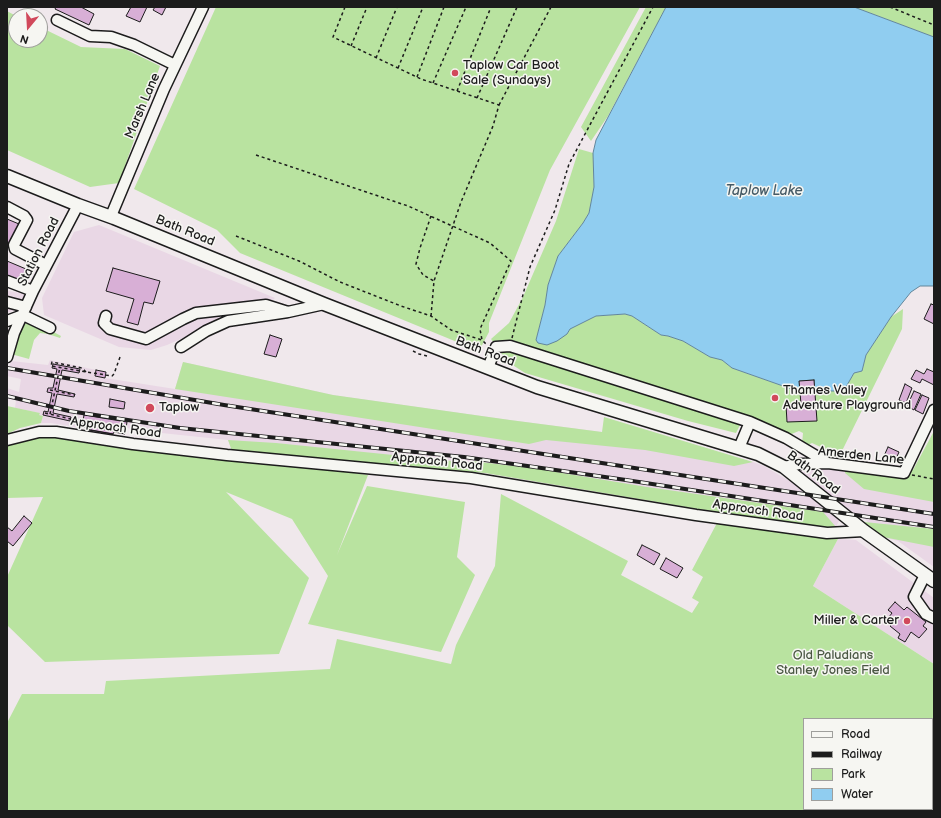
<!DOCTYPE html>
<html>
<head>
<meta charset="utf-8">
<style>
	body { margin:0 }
	#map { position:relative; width:941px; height:818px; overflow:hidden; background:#f0e8ec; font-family:"Balsamiq Sans",sans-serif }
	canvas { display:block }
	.frame { position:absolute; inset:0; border:8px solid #1c1c1c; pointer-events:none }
	.legend { position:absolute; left:803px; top:718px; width:130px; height:92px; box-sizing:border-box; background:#f6f6f2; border:1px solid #9f9f9c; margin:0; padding:5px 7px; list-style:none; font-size:12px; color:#1c1c1c }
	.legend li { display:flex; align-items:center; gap:8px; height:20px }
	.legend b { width:20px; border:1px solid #9f9f9c }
	.north { position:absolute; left:8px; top:8px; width:40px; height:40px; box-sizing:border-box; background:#f6f6f2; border:1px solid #9f9f9c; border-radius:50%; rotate:198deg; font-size:11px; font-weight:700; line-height:16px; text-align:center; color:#1c1c1c }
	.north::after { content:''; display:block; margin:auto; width:14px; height:18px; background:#d1495b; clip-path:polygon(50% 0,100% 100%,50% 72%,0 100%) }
</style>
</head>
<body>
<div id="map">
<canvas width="941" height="818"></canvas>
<div class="frame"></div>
<ul class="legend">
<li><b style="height:5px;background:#f6f6f2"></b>Road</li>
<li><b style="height:5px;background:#1c1c1c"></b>Railway</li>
<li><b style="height:11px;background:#b9e3a0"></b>Park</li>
<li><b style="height:11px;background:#90cdf0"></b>Water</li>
</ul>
<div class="north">N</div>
</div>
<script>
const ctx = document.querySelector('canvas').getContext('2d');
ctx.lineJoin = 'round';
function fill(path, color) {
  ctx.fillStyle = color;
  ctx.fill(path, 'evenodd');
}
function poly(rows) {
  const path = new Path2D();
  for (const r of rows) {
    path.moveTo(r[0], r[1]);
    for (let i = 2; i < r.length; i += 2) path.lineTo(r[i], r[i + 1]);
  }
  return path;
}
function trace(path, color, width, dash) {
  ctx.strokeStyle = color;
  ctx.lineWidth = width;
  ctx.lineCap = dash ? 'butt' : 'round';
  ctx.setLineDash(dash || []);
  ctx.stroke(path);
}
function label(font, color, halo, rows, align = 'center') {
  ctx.font = font + ' "Balsamiq Sans",sans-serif';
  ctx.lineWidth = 3;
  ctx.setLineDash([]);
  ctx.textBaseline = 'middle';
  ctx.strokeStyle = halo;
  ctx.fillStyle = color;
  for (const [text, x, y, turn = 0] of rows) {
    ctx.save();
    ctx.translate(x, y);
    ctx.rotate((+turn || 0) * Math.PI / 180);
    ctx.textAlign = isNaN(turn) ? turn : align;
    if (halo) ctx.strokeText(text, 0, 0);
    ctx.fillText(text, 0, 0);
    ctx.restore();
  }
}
fill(poly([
	[99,225,275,298,264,307,235,315,167,345,151,350,119,347,44,315,42,298,74,232],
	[7,291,24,293,24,302,17,309,7,313],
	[50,360,96,370,105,378,175,389,183,362,333,395,510,420,602,432,753,462,764,466,798,486,840,519,836,527,829,528,633,499,485,473,232,451,228,440,152,432,126,428,125,434,115,432,114,434,89,430,89,428,82,427,81,428,51,423,41,423,43,416,39,415,39,413,15,408,16,400,7,399,7,388,19,392,21,379,7,376,11,361,48,365],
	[827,466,934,481,934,567,898,541,878,536,864,517,856,516,801,471,801,468],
	[838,539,856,540,934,598,934,664,813,586]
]), '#e9d7e5');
fill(poly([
	[216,7,640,7,550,170,489,323,489,332,479,351,240,253,217,230,134,189],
	[646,7,666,7,608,116,591,141,581,127],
	[854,7,934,7,934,37],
	[7,11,16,16,16,40,40,40,40,27,81,47,125,49,160,66,119,183,90,187,7,150],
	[579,149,593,153,594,187,589,213,583,223,558,256,548,285,545,305,536,340,567,334,570,329,596,316,625,314,632,316,661,335,668,336,683,341,710,357,722,360,732,368,800,392,799,381,814,380,815,391,846,387,854,373,862,371,866,355,891,317,903,309,902,329,841,453,838,455,812,443,808,445,802,444,803,433,799,431,789,435,760,421,744,417,736,433,688,421,525,373,508,362,491,339,509,323,523,297,556,221],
	[28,323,39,324,61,336,60,338,48,334,40,333,34,340,29,359,11,354,23,325],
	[183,362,333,395,510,420,602,432,604,417,753,462,734,466,645,450,546,440,529,444,175,389],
	[7,406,40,413,39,415,43,416,41,423,20,428,7,434],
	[934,431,934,502,864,489,845,473,845,459,913,470],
	[51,436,134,448,304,466,368,475,337,555,367,486,465,502,457,557,475,575,441,652,308,624,328,576,292,519,226,492,309,578,279,654,45,662,7,625,7,577,43,497,7,498,7,446,29,439],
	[228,440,276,443,471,463,472,461,538,469,647,487,823,512,836,527,829,528,734,515,485,473,232,451],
	[501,494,628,561,621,575,692,613,699,602,692,598,703,577,692,570,717,523,838,539,813,586,934,664,934,730,932,735,932,719,804,719,804,809,932,809,932,742,934,743,934,811,7,811,7,723,22,694,104,694,106,681,330,669,337,639,451,664,456,645,495,566],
	[864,522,934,529,934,547,878,536]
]), '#b9e3a0');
const water = poly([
	[666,7,854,7,934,37,934,286,920,286,911,292,891,317,866,355,862,371,854,373,846,387,841,391,815,391,814,380,800,381,800,392,732,368,722,360,710,357,683,341,668,336,661,335,632,316,625,314,596,316,570,329,567,334,557,341,547,345,538,343,536,340,545,305,548,285,558,256,583,223,589,213,594,187,593,153,596,140,666,7]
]);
fill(water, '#90cdf0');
trace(water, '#62869b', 1);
const building = poly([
	[56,7,81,7,94,14,89,25,55,9,56,7],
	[131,7,147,7,140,22,126,16,131,7],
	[155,7,166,7,162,15,153,10,155,7],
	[7,219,19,224,7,249,7,219],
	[7,261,26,269,21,283,7,278,7,261],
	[113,268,160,281,153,304,144,302,138,325,127,322,134,299,106,291,113,268],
	[931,304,934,305,934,324,924,319,931,304],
	[270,335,282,339,276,357,264,354,270,335],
	[53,364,80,369,79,373,62,370,58,390,75,394,74,397,57,394,53,413,71,417,70,421,43,415,44,411,48,412,52,393,47,392,48,388,53,388,57,369,52,368,53,364],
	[927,369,934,372,934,385,922,379,920,383,911,379,916,370,924,374,927,369],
	[96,370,106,372,105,378,95,376,96,370],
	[814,380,817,421,787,422,786,405,801,404,799,381,814,380],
	[905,384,912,388,906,403,899,400,905,384],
	[914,391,921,394,914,410,907,406,914,391],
	[922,395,929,398,923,414,915,410,922,395],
	[110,399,125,402,124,409,109,407,110,399],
	[84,415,127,422,126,428,83,421,84,415],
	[83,421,126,428,125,434,114,432,113,434,89,430,89,428,82,426,83,421],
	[91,430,113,434,112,437,91,433,91,430],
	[888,447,899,452,895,461,884,456,888,447],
	[24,516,32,523,13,546,7,541,7,527,12,531,24,516],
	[642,545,660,554,654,565,637,555,642,545],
	[666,558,683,568,677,578,660,569,666,558],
	[895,602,904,610,907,607,926,622,923,626,927,629,919,638,911,632,905,642,898,638,900,634,890,626,894,622,889,617,892,613,888,610,895,602]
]);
fill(building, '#d8afd6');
trace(building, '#1c1c1c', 1);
const minor = poly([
	[57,20,90,36,111,37,134,45,175,65],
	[7,207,24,216,27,220,14,245,15,249,46,265],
	[111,216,164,89,203,7],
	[7,281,33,291],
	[7,302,26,307],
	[106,316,104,323,110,329,146,339,183,319,196,313,266,305,288,312],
	[7,321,23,315,50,328],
	[181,347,206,331,228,321,288,312,324,304],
	[7,357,14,333,33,291,78,205],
	[488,368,496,347,510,346,750,422,786,438,828,463],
	[7,440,39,432,56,432,133,444,227,455,471,478,696,515,827,533,864,531],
	[739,448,750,422],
	[784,467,799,464,828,463,904,473,934,410],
	[925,575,914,597,926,614,934,618]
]);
const major = poly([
	[7,176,78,205,114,218,324,304,537,387,758,454,784,467,864,531,934,581]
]);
trace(minor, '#1c1c1c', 13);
trace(major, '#1c1c1c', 15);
trace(poly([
	[345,7,333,37,421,79,499,105,493,126,461,202,434,281,431,316],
	[890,7,934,25],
	[351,46,367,7],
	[376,58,397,7],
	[398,68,423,7],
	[417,77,444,7],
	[433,83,466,7],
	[457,91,491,7],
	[477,98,517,7],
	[499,105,551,7],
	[256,155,408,206,490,243,511,261,480,329,482,340,487,345],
	[431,216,420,248,416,264,423,275,434,281],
	[236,236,299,261,340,282,401,306,431,316,451,330,482,340],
	[512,338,530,267,555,210,569,164,653,7],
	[413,351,419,354,427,356],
	[86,372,82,368,52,362,51,366,81,371,86,372,100,374,105,375,112,376,114,374,120,357],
	[50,390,75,395],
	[45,413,71,419],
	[104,430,105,425],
	[912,475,934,479]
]), '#1c1c1c', 1.5, [3, 3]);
trace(minor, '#f6f6f2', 10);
trace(major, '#f6f6f2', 12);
const rail = poly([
	[7,368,224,405,934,514],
	[7,396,69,411,180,428,464,457,626,480,934,527]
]);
trace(rail, '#1c1c1c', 4);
trace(rail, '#f6f6f2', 2.5, [8]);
trace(poly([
	[50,414,60,367]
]), '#1c1c1c', 1.5, [3, 3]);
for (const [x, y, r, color] of [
	[455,73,4,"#d1495b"],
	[775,398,4,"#d1495b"],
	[150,408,5,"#d1495b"],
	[907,621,4,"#d1495b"]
]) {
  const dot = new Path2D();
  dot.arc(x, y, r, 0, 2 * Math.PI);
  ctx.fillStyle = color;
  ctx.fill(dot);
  trace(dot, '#f6f6f2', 1.5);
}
label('13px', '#1c1c1c', '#f6f6f2', [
	["Taplow Car Boot",463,66],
	["Sale (Sundays)",463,81],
	["Thames Valley",783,391],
	["Adventure Playground",783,406],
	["Taplow",159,408],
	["Miller & Carter",899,621,"right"]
], 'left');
label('13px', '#1c1c1c', '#f6f6f2', [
	["Marsh Lane",143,106,-67],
	["Bath Road",185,231,22],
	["Station Road",39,252,-63],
	["Bath Road",485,352,21],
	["Approach Road",116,428,8],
	["Amerden Lane",861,456,6],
	["Approach Road",437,462,6],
	["Bath Road",813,473,37],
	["Approach Road",758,511,8]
]);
label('13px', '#4b5844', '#f6f6f2', [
	["Old Paludians",833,656],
	["Stanley Jones Field",833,671]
]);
label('italic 14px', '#455a66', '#f6f6f2', [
	["Taplow Lake",764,191]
]);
</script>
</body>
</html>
